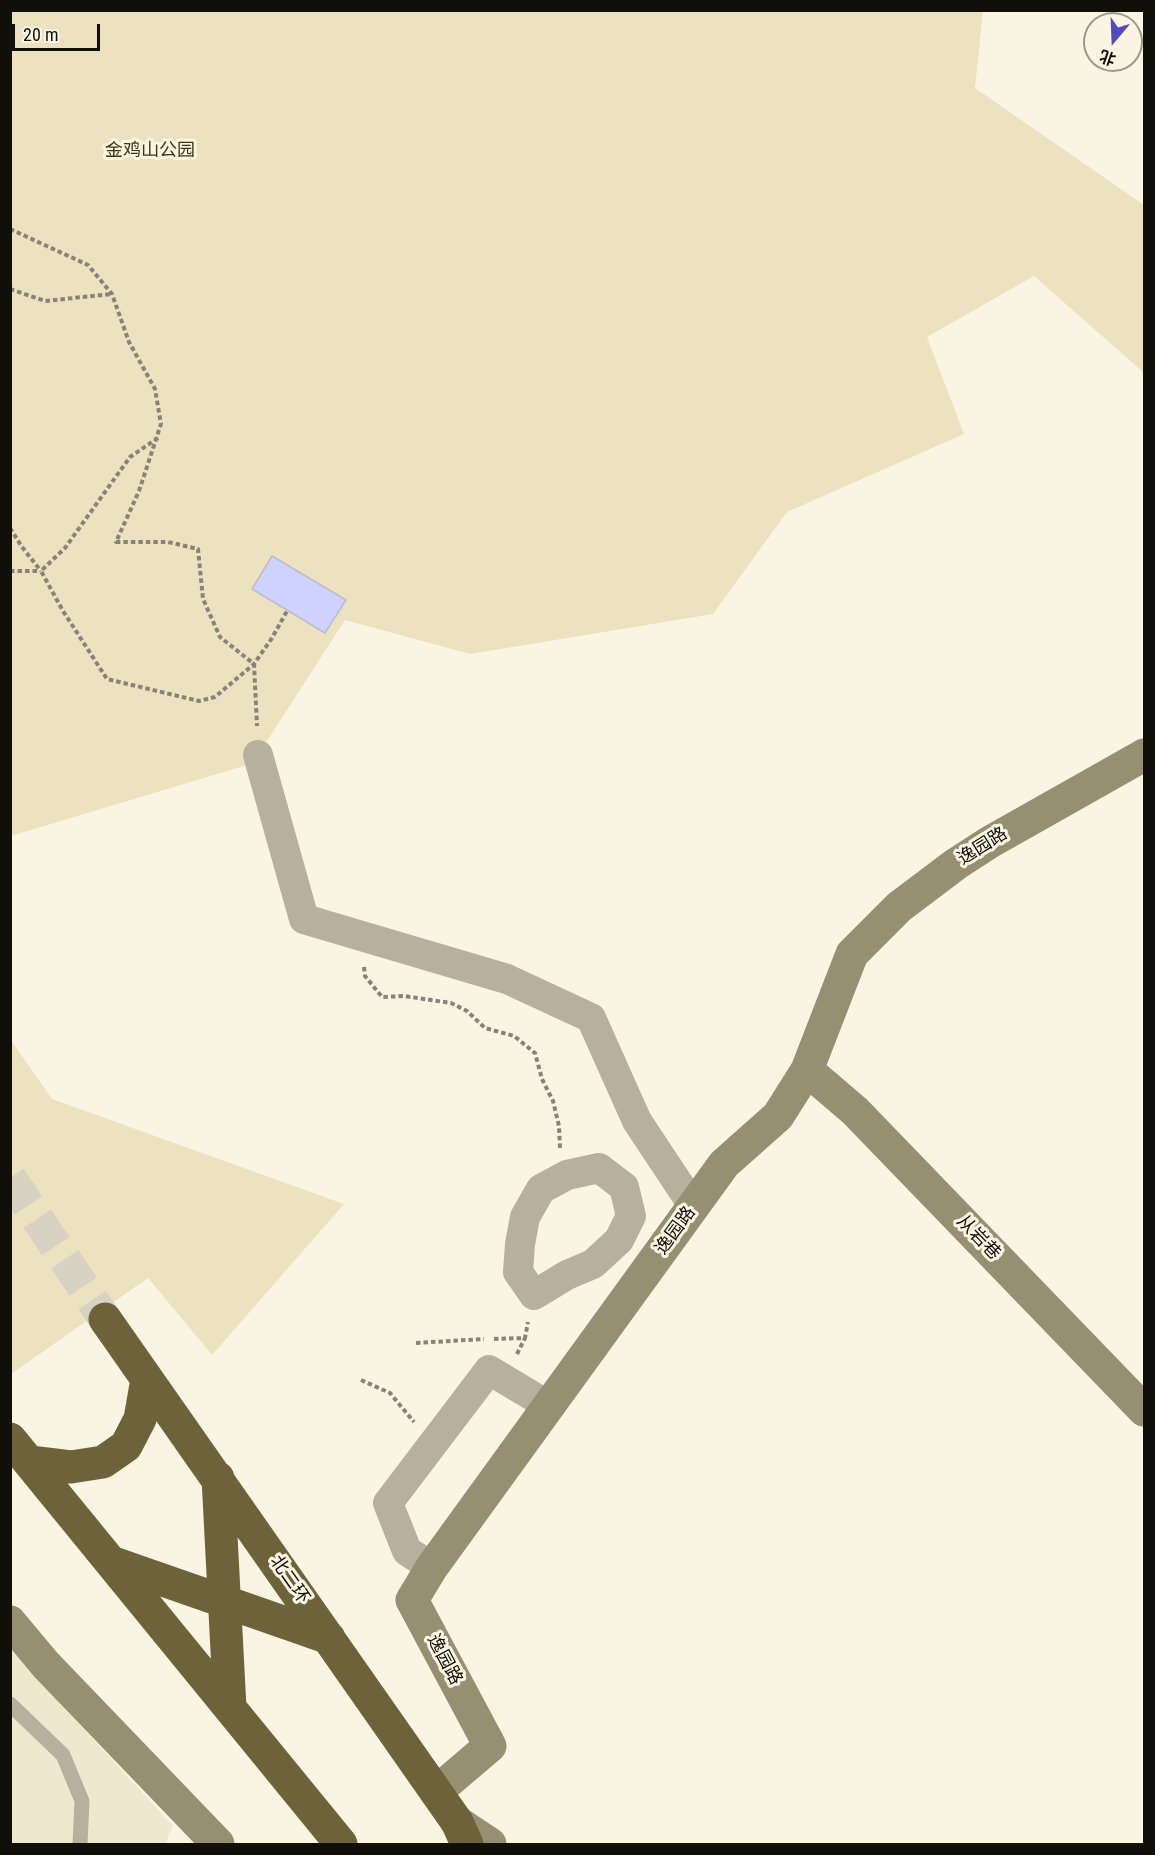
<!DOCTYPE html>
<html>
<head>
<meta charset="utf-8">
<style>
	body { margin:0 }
	#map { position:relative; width:1155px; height:1855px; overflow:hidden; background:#faf5e3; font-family:"Roboto Condensed","Noto Sans SC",sans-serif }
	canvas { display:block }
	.frame { position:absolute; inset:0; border:12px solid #110f0a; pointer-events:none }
	.north { position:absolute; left:1083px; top:12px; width:60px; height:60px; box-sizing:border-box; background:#faf5e3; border:2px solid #9d998c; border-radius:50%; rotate:199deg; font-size:16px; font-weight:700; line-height:24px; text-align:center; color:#110f0a }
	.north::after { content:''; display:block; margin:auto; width:21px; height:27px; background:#5349c0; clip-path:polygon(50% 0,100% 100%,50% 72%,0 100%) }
	.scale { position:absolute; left:12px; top:24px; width:88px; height:27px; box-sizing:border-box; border:3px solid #110f0a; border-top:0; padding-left:8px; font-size:18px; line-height:21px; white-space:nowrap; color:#110f0a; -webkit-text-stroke:4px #faf5e3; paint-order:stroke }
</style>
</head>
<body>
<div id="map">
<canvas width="1155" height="1855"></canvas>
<div class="frame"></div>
<div class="north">北</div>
<div class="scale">20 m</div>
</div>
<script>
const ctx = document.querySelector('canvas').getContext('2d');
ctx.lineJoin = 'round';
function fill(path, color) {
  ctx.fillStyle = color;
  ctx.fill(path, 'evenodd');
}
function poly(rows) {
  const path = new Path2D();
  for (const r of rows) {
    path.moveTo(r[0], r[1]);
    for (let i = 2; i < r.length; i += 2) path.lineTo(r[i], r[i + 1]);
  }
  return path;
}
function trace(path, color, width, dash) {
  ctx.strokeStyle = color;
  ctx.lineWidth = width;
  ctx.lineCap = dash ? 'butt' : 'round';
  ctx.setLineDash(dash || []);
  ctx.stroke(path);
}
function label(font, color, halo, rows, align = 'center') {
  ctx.font = font + ' "Roboto Condensed","Noto Sans SC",sans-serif';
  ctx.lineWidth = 6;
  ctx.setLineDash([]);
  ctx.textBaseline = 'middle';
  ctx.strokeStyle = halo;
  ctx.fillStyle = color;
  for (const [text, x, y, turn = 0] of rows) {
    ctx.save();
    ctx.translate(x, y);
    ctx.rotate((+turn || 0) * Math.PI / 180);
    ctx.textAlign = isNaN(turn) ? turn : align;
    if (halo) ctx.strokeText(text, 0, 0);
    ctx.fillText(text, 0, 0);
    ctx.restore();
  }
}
fill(poly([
	[10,1649,173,1826,165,1844,11,1844]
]), '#eee8cf');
fill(poly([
	[11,11,983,11,975,88,1144,205,1144,373,1034,276,927,337,964,434,787,512,713,614,470,654,345,620,258,755,247,765,11,836],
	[10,1039,52,1099,344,1204,212,1355,148,1278,11,1374]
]), '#ece2bf');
const building = poly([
	[272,556,346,600,325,633,252,589,272,556]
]);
fill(building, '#cfd2fe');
trace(building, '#bbbdce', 1.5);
trace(poly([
	[10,1178,105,1319]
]), '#d7d2c2', 33, [33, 16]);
trace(poly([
	[10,229,88,265,112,294,129,342,155,389,161,424,139,491,116,542,168,542,198,549,203,599,220,637,254,664,257,726],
	[10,289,45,301,112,294],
	[158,438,130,457,65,548,41,571,63,611,107,679,199,701,215,697,254,664,272,638,287,611],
	[10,528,22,547,41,571],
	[10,571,40,571],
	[364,967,365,976,382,997,404,996,451,1003,467,1011,485,1028,514,1036,535,1053,542,1079,553,1101,559,1126,560,1148],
	[494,1339,525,1338,528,1322],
	[416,1343,484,1339],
	[517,1354,525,1338],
	[361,1380,390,1393,414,1422]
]), '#878378', 4, [4.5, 3]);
trace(poly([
	[10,1704,63,1755,82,1801,80,1844]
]), '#b6b09d', 15);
trace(poly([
	[258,755,304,919,507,979,591,1018,637,1121,694,1207],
	[599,1168,624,1187,631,1216,619,1240,593,1264,567,1275,534,1295,518,1272,520,1244,525,1217,541,1189,567,1175,599,1168],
	[432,1567,407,1551,388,1503,489,1370,549,1406]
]), '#b6b09d', 30);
trace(poly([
	[807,1070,855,1111,1144,1410],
	[10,1622,46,1665,218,1844],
	[436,1792,490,1746,412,1600,432,1567,724,1164,778,1116,807,1070,852,954,899,907,956,864,990,842,1144,755],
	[457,1822,490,1844]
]), '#978f72', 33);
trace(poly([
	[105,1319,457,1822,467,1844],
	[10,1439,341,1844],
	[30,1462,71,1467,103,1462,126,1446,140,1419,147,1379],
	[218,1478,230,1708],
	[111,1562,329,1638]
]), '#6d6239', 33);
label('18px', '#3f3611', '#faf5e3', [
	["金鸡山公园",150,151]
]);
label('18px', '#110f0a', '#faf5e3', [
	["逸园路",983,847,-32],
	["逸园路",676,1231,-54],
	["从岩巷",978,1238,46],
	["北二环",289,1580,55],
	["逸园路",444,1660,62]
]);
</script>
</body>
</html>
